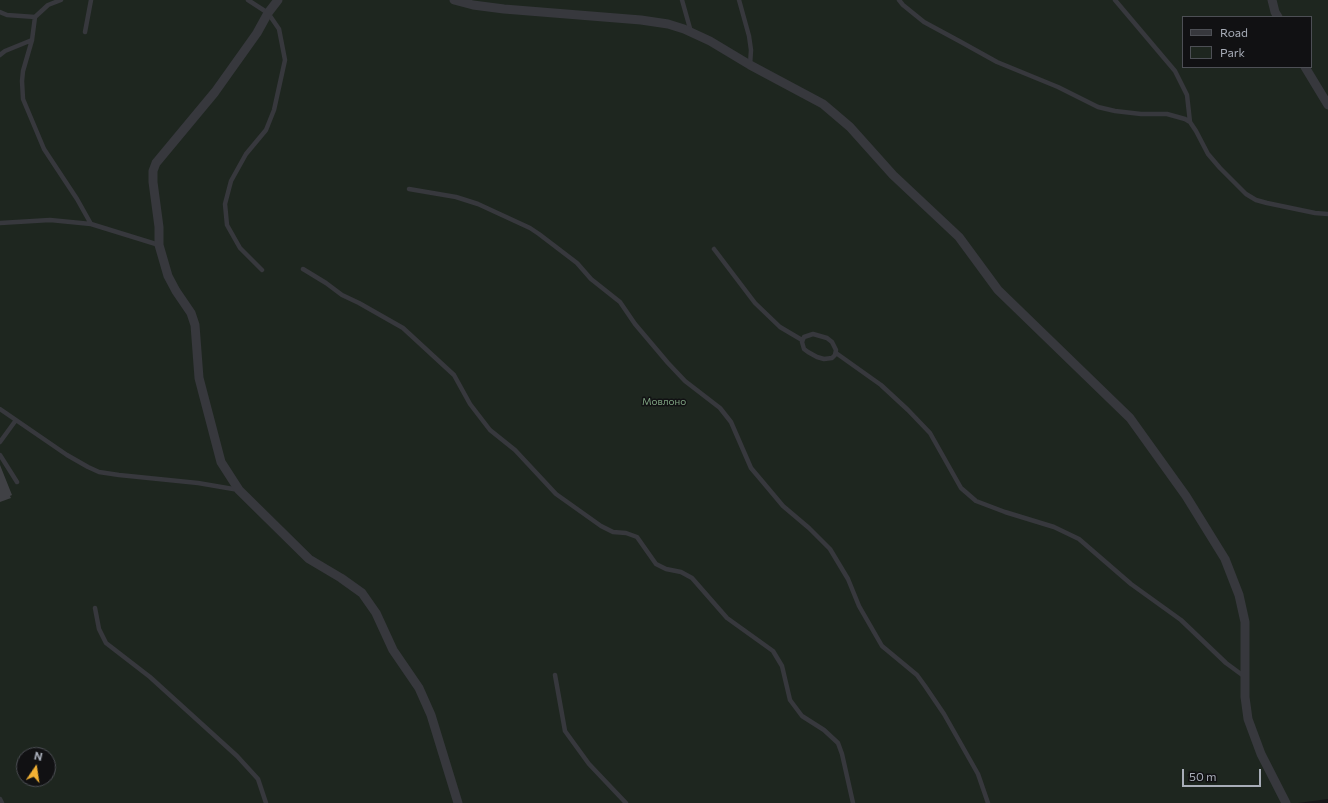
<!DOCTYPE html>
<html>
<head>
<meta charset="utf-8">
<style>
	body { margin:0 }
	#map { position:relative; width:1328px; height:803px; overflow:hidden; background:#161618; font-family:Commissioner,sans-serif }
	canvas { display:block }
	.legend { position:absolute; left:1182px; top:16px; width:130px; height:52px; box-sizing:border-box; background:#111113; border:1px solid #4d4f55; margin:0; padding:5px 7px; list-style:none; font-size:12px; color:#a8adb8 }
	.legend li { display:flex; align-items:center; gap:8px; height:20px }
	.legend b { width:20px; border:1px solid #4d4f55 }
	.north { position:absolute; left:16px; top:747px; width:40px; height:40px; box-sizing:border-box; background:#111113; border:1px solid #4d4f55; border-radius:50%; rotate:13deg; font-size:11px; font-weight:700; line-height:16px; text-align:center; color:#a8adb8 }
	.north::after { content:''; display:block; margin:auto; width:14px; height:18px; background:#f2b134; clip-path:polygon(50% 0,100% 100%,50% 72%,0 100%) }
	.scale { position:absolute; left:1182px; top:769px; width:79px; height:18px; box-sizing:border-box; border:2px solid #a8adb8; border-top:0; padding-left:5px; font-size:12px; line-height:14px; white-space:nowrap; color:#a8adb8; -webkit-text-stroke:3px #111113; paint-order:stroke }
</style>
</head>
<body>
<div id="map">
<canvas width="1328" height="803"></canvas>
<ul class="legend">
<li><b style="height:5px;background:#37383d"></b>Road</li>
<li><b style="height:11px;background:#1e261f"></b>Park</li>
</ul>
<div class="north">N</div>
<div class="scale">50 m</div>
</div>
<script>
const ctx = document.querySelector('canvas').getContext('2d');
ctx.lineJoin = 'round';
function fill(path, color) {
  ctx.fillStyle = color;
  ctx.fill(path, 'evenodd');
}
function poly(rows) {
  const path = new Path2D();
  for (const r of rows) {
    path.moveTo(r[0], r[1]);
    for (let i = 2; i < r.length; i += 2) path.lineTo(r[i], r[i + 1]);
  }
  return path;
}
function trace(path, color, width, dash) {
  ctx.strokeStyle = color;
  ctx.lineWidth = width;
  ctx.lineCap = dash ? 'butt' : 'round';
  ctx.setLineDash(dash || []);
  ctx.stroke(path);
}
function label(font, color, halo, rows, align = 'center') {
  ctx.font = font + ' Commissioner,sans-serif';
  ctx.lineWidth = 3;
  ctx.setLineDash([]);
  ctx.textBaseline = 'middle';
  ctx.strokeStyle = halo;
  ctx.fillStyle = color;
  for (const [text, x, y, turn = 0] of rows) {
    ctx.save();
    ctx.translate(x, y);
    ctx.rotate((+turn || 0) * Math.PI / 180);
    ctx.textAlign = isNaN(turn) ? turn : align;
    if (halo) ctx.strokeText(text, 0, 0);
    ctx.fillText(text, 0, 0);
    ctx.restore();
  }
}
fill(poly([
	[0,0,1328,0,1328,799,1298,803,0,803],
	[1183,17,1311,17,1311,67,1183,67],
	[24,755,48,755,48,779,24,779]
]), '#1e261f');
fill(poly([
	[0,465,12,495,10,496,11,498,0,502]
]), '#404145');
trace(poly([
	[61,0,48,5,35,17,32,40,23,71,22,81,23,99,44,149,77,199,91,224],
	[248,0,268,13,279,29,285,60,274,110,266,130,246,154,231,181,225,204,227,225,240,248,262,270],
	[682,0,691,32],
	[739,0,749,36,751,50,750,65],
	[899,0,903,5,924,22,961,42,997,62,1058,87,1098,107,1115,111,1141,114,1167,114,1185,119,1190,122,1196,131,1208,154,1220,168,1246,194,1256,200,1267,203,1315,213,1328,214],
	[1115,0,1175,71,1187,95,1190,122],
	[0,12,7,15,35,17],
	[85,32,91,0],
	[0,55,5,51,32,40],
	[409,189,456,197,478,204,530,228,539,234,577,263,591,279,620,302,635,324,668,363,685,381,720,408,731,422,751,468,762,481,783,506,809,528,830,549,848,579,859,606,882,646,917,675,925,686,944,714,978,774,988,803],
	[0,223,50,220,91,224,159,245],
	[714,249,755,303,780,327,802,340],
	[303,269,326,283,342,295,359,303,403,328,454,375,470,404,490,430,515,450,556,494,601,526,613,532,626,533,637,537,656,564,666,569,681,572,692,578,727,618,773,651,782,666,790,700,802,716,824,730,838,743,842,754,853,803],
	[813,334,827,338,832,342,836,350,835,355,832,358,824,359,817,357,808,352,804,349,802,342,804,337,813,334],
	[836,353,881,385,908,410,930,433,961,488,976,501,1005,512,1054,527,1079,539,1131,584,1181,620,1226,663,1245,677],
	[0,409,67,455,88,467,99,472,119,475,198,483,239,490],
	[0,442,16,420],
	[0,455,17,482],
	[95,608,99,629,106,643,150,677,237,756,258,779,266,803],
	[555,675,565,731,589,764,626,803],
	[0,799,2,803]
]), '#37383d', 4.5);
trace(poly([
	[278,0,268,13,257,33,215,92,156,163,153,171,153,182,159,227,159,245,168,276,176,291,191,313,195,325,199,378,221,462,239,490,309,559,341,578,362,593,376,613,393,650,419,688,431,715,458,803],
	[454,0,473,5,504,9,641,20,668,24,684,29,710,41,750,65,823,104,850,127,893,175,959,237,998,290,1130,418,1186,496,1225,559,1239,595,1245,622,1245,697,1248,719,1261,754,1286,803],
	[1272,0,1275,12,1278,17],
	[1305,67,1328,105]
]), '#37383d', 9);
label('10px', '#7fa381', '#111113', [
	["Мовлоно",664,402]
]);
</script>
</body>
</html>
